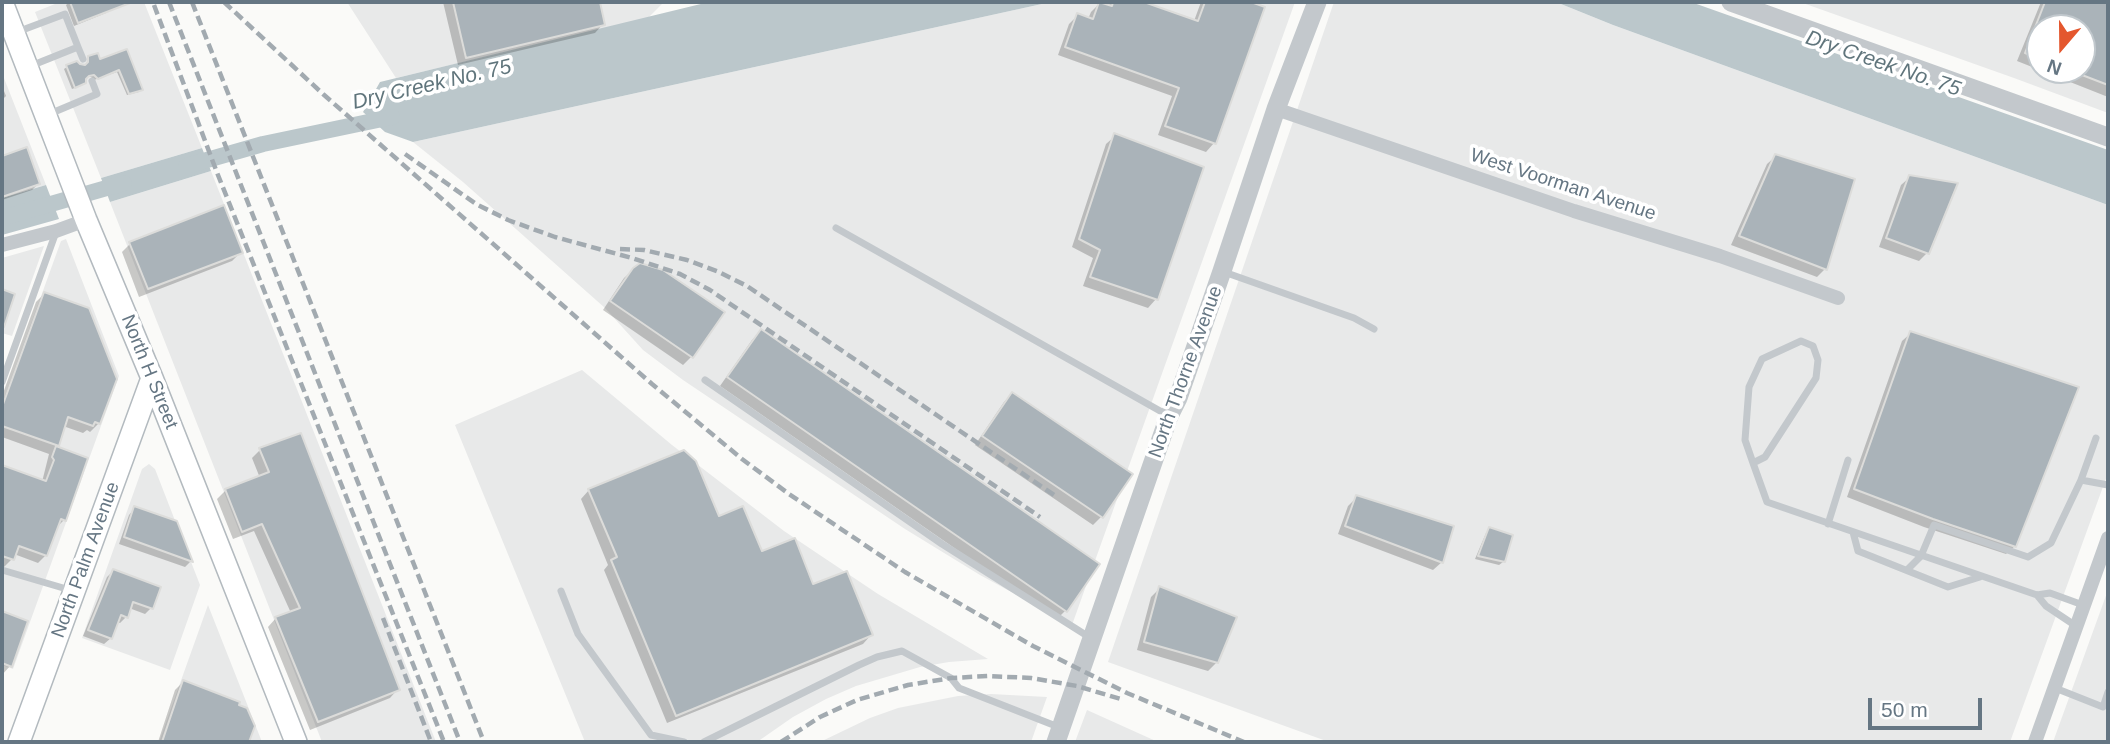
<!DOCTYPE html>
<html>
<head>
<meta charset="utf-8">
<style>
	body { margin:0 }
	#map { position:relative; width:2110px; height:744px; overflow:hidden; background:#fafaf8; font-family:Helvetica,sans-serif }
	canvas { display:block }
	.frame { position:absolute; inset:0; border:4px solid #657683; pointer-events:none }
	.north { position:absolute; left:2026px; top:14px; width:70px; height:70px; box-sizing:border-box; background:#fff; border:2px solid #c1c8cd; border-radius:50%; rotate:200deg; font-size:19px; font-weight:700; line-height:28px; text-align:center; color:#657683 }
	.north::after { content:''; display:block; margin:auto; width:24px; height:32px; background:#e4572e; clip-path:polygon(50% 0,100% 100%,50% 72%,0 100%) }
	.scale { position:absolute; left:1868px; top:698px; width:114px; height:32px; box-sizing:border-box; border:4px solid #657683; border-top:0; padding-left:9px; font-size:21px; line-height:24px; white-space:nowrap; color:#657683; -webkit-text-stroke:5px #fff; paint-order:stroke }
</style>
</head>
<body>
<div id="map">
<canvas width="2110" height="744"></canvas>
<div class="frame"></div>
<div class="north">N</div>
<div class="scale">50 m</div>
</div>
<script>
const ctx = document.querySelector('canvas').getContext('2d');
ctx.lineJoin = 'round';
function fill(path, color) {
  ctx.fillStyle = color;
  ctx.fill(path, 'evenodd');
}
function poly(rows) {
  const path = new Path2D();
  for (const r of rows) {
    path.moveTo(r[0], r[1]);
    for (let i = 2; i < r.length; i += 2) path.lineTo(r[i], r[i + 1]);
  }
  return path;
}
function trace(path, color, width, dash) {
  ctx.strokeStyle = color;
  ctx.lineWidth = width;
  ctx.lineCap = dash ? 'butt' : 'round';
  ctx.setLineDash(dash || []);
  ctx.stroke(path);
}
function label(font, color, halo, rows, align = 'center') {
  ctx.font = font + ' Helvetica,sans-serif';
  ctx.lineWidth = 7;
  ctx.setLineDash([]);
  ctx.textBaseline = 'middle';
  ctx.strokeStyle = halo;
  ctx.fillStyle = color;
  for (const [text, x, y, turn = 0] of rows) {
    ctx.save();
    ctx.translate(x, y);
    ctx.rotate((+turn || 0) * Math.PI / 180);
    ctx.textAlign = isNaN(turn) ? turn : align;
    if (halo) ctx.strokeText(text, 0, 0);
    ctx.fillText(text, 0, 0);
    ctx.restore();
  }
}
fill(poly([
	[60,2,144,2,202,148,101,178,35,12],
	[347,2,664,2,648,18,396,78],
	[1051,2,1295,2,1072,625,980,575,905,529,683,380,643,350,605,308,463,182,413,142],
	[1334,2,1556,2,1613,25,2108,205,2108,473,2010,742,1329,742,1108,662],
	[1800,2,2108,2,2108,113,2014,78],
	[2040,28,2082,28,2082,70,2040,70],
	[2,73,46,185,2,198],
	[211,171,436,742,322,742,110,202],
	[66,239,119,376,13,669,2,665,2,404,61,241],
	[44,246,12,336,2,333,2,258],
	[582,370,672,445,784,531,878,594,988,659,949,662,920,667,856,686,826,699,793,717,757,742,585,742,455,425],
	[149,464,155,469,200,585,170,670,82,638,142,469],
	[2108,590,2108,742,2053,742],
	[208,605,262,742,159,742],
	[991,694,1047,697,1031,742,820,742,870,718,898,708,958,696],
	[1087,710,1158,742,1075,742]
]), '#e8e9e9');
fill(poly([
	[709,2,1051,2,413,142,385,132,363,112,380,82],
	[1556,2,1691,2,2108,150,2108,205,1613,25],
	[202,148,211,171,110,202,101,178],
	[46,185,59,219,2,235,2,198]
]), '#bbc7cb');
fill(poly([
	[69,2,119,2,108,6,110,9,106,13,74,26,66,5],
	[443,2,598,2,603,24,595,33,458,65],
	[1109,2,1139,2,1194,21,1201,2,1246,2,1263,8,1214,143,1206,152,1158,135,1172,96,1058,55,1069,24,1078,15,1088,19,1091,12,1099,4,1107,6],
	[2041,2,2108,2,2108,97,2017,61],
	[2040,28,2082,28,2082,70,2040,70],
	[126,51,141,89,139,92,127,95,117,72,94,80,91,77,85,77,82,85,72,89,64,69,67,67,86,67,87,61,89,58,99,61],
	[2,86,6,96,2,100],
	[1115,136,1156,299,1148,308,1083,286,1093,258,1072,247,1106,144],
	[26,149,38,184,32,190,2,200,2,158],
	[1776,156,1825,269,1817,277,1731,245,1767,164],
	[1910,177,1927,253,1919,261,1879,247,1901,185],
	[130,244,241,252,232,261,139,297,122,252],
	[634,269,692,356,683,365,603,310,624,278],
	[44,294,99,423,90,432,87,430,83,433,63,426,55,447,85,459,64,520,56,528,46,555,38,563,14,554,12,559,4,567,2,566,2,467,42,482,49,454,2,437,2,396,36,302],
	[761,331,1065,611,1057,619,720,386,752,340],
	[1911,333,2015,546,2006,554,1924,527,1847,497,1902,341],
	[1012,394,1101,517,1093,525,975,445,1004,402],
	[260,450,398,689,390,698,310,730,268,627,276,618,291,613,254,531,233,539,217,499,226,490,260,478,252,458],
	[589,490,718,518,761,554,871,635,863,644,667,723,604,570,608,565,581,499],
	[1357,497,1442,562,1433,570,1338,534,1348,506],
	[135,508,175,523,191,561,185,567,119,544,129,515],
	[1490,529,1503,562,1499,565,1475,559,1486,533],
	[113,571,151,608,145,614,129,608,126,617,120,623,117,622,111,638,104,644,83,636,107,577],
	[1160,588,1217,662,1208,671,1137,650,1151,597],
	[2,613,26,622,10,666,2,675],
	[183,682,248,739,256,742,158,742,175,690]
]), '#0003');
trace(poly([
	[186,166,263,144,392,117],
	[2,218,124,183]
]), '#bbc7cb', 16);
const building = poly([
	[70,2,130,2,130,3,78,23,70,2],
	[453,2,600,2,605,25,466,58,453,2],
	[1099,2,1112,6,1113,2,1144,2,1198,21,1205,2,1251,2,1265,7,1216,144,1165,126,1179,88,1065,47,1077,13,1093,19,1099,2],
	[2045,2,2108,2,2108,85,2082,75,2082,28,2040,28,2040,59,2025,53,2045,2],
	[127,49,143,90,129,94,119,70,98,79,94,75,89,76,86,79,86,83,75,88,66,65,77,61,80,64,85,65,88,62,88,56,98,53,100,59,127,49],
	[1114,133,1204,167,1158,300,1090,277,1100,250,1079,239,1114,133],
	[27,147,40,184,2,197,2,156,27,147],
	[1775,154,1855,179,1827,270,1739,236,1775,154],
	[1909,175,1958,183,1929,254,1886,238,1909,175],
	[224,205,243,253,148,289,129,242,224,205],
	[640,263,663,270,725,312,693,358,610,301,633,268,640,263],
	[2,289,15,294,4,327,2,326,2,289],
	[44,292,89,308,117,379,100,424,95,422,93,426,68,417,59,446,2,426,2,407,44,292],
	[761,329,1100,564,1067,612,727,377,761,329],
	[1910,331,2079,387,2016,547,1933,519,1854,489,1910,331],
	[1012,392,1133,474,1103,518,982,436,1012,392],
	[301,433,400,690,318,722,275,617,300,608,262,524,242,532,225,489,269,472,259,448,301,433],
	[56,446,88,458,66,521,61,519,47,556,19,546,14,560,2,556,2,465,46,481,54,460,52,457,56,446],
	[684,450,696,461,719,516,743,506,762,551,795,538,813,584,847,571,873,635,676,716,611,560,617,557,588,489,684,450],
	[1356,495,1454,526,1443,563,1345,526,1356,495],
	[134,506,177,521,193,562,124,537,134,506],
	[1489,527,1513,535,1505,562,1478,556,1489,527],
	[113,569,161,587,153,609,133,602,128,618,121,615,112,639,88,630,113,569],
	[1159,586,1237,617,1218,663,1144,642,1159,586],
	[2,611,28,621,12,667,2,663,2,611],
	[183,680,240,702,239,705,247,708,255,726,249,742,162,742,183,680]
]);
fill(building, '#aab3b9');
trace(building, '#dcdcda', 2);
const secondary = poly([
	[2,2,86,220,152,378,296,742],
	[19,742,152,378]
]);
trace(secondary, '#b3babf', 24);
trace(poly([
	[17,32,65,14,78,47],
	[28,67,78,47,83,59],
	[47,115,97,94,92,81],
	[836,228,1169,416],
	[1224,272,1354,318,1374,329],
	[705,380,942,544,1089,637],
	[2,382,56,232],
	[1753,463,1765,457,1816,378,1818,360,1813,346,1801,341,1762,359,1749,387,1745,440,1753,463,1767,502,2037,595,2050,593,2083,605],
	[2081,480,2096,438],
	[1828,524,1848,460],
	[1853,532,1858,551,1948,587,1980,577],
	[2,570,70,590],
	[1907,570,1921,556,1934,525,2028,557,2051,543,2081,480,2108,485],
	[561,591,578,634,651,735,684,742],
	[2037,595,2046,606,2076,626],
	[2055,688,2103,707,2108,692],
	[704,742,859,665,877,657,902,651,951,678,959,688,1061,728]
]), '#c3c8cc', 7);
trace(poly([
	[1276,109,1574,211,1720,256,1838,298],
	[2,245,56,231,86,220],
	[2035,742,2108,538]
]), '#c3c8cc', 14);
trace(poly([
	[1731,2,2108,137],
	[1056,742,1169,416,1178,398,1222,271,1276,109,1317,2]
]), '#c3c8cc', 19);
trace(secondary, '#fff', 21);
trace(poly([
	[169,2,460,742],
	[192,2,484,742],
	[224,2,323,94,652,384,742,459,789,494,905,572,1033,646,1127,693,1244,742],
	[154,5,216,170,444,742],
	[405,154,476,204,508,220,555,237,632,258,680,274,710,290,1040,517],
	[620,249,644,250,687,260,719,272,747,286,1054,495],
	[383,618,431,742],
	[781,742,820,717,857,700,908,685,951,678,988,676,1031,678,1077,686,1124,700]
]), '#a2aab0', 4.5, [10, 5]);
label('19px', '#657683', '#fff', [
	["West Voorman Avenue",1563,185,18],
	["North H Street",149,372,68],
	["North Thorne Avenue",1186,372,-70],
	["North Palm Avenue",86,560,-70]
]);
label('italic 21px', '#60757c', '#fff', [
	["Dry Creek No. 75",1883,64,19],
	["Dry Creek No. 75",432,85,-13]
]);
</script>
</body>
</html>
